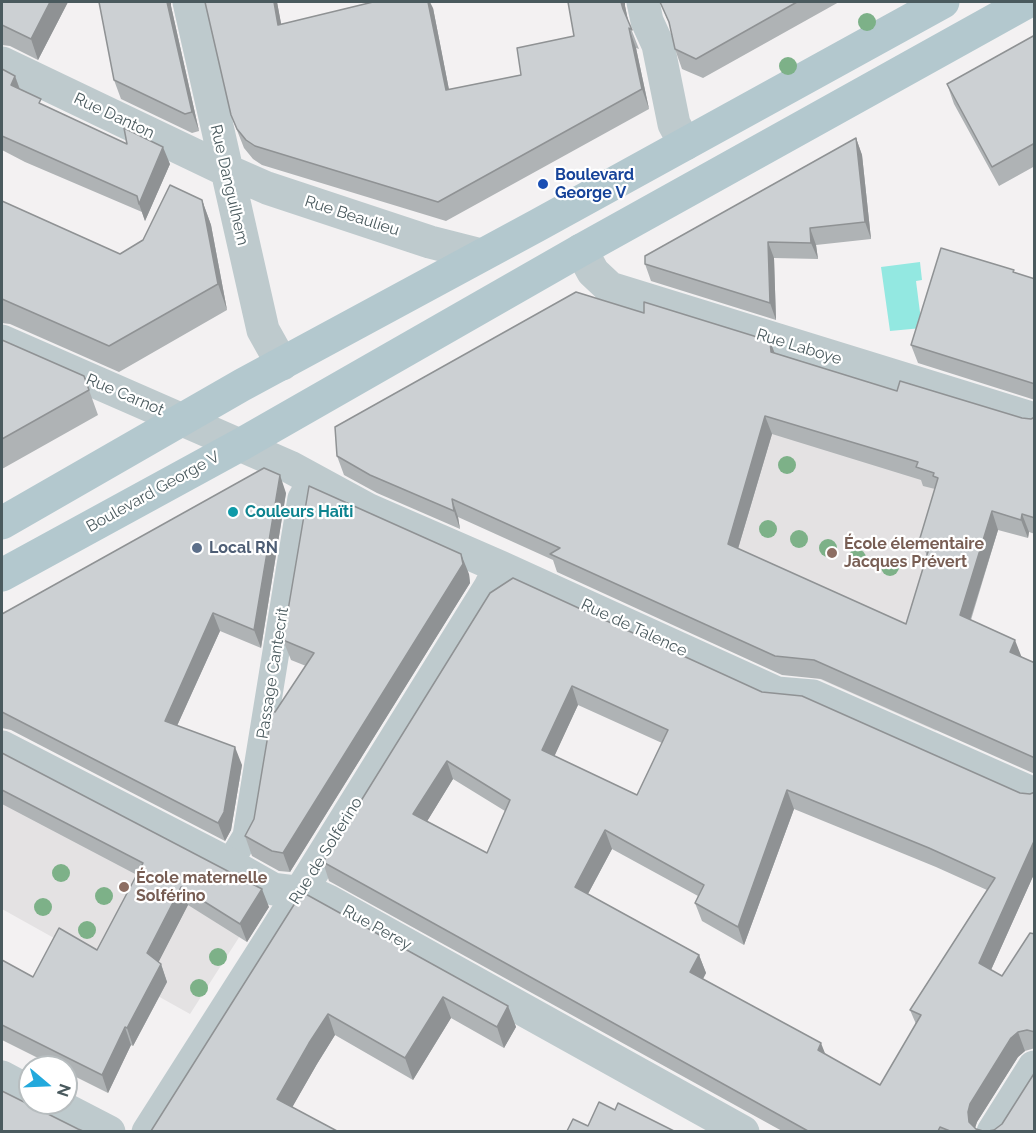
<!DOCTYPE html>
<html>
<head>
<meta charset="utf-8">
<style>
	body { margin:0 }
	#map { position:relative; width:1036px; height:1133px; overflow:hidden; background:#f3f1f2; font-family:Raleway,sans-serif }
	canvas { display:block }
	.frame { position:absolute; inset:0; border:3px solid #4a5a5e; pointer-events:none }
	.north { position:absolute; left:18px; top:1055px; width:60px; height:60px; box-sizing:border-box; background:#fff; border:2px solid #b7bdbf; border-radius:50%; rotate:109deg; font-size:16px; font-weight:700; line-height:24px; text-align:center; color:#4a5a5e }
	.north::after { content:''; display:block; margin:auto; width:21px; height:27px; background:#23a9dc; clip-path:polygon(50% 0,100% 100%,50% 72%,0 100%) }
</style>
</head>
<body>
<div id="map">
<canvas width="1036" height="1133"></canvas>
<div class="frame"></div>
<div class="north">N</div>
</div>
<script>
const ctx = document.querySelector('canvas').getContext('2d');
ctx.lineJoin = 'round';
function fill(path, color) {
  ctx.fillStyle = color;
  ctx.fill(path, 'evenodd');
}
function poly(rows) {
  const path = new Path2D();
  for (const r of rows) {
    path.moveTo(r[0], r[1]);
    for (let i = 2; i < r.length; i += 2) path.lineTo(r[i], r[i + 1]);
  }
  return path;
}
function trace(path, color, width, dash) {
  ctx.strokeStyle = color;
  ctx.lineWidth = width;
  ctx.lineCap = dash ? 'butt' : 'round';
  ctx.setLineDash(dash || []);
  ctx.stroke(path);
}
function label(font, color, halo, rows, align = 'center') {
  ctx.font = font + ' Raleway,sans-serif';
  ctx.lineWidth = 4.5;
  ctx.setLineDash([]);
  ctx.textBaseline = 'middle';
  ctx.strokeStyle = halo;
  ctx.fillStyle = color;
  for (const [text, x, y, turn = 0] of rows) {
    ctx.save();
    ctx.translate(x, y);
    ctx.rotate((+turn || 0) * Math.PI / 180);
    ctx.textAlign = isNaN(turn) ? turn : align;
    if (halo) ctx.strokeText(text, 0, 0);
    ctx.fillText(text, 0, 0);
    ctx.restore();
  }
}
fill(poly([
	[708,427,1024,446,936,731,658,607],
	[2,759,261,903,190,1014,2,909]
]), '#e4e2e3');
fill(poly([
	[920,262,922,280,916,281,922,328,890,331,881,267]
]), '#93e8e1');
trace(poly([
	[229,864,246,836,301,498,312,479]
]), '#becacd', 27);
trace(poly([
	[189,2,263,330,282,364],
	[643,2,647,21,658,45,674,124,685,144],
	[2,63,226,170,267,188,430,242,481,255],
	[581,250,593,272,610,288,1034,419],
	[2,341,290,467,369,510,500,567,777,693,813,696,1034,794],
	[2,747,229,864,273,889,313,894,328,901,743,1132],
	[2,1077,30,1092],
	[53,1103,109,1132],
	[148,1132,276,931,490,587,500,567]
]), '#becacd', 33);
trace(poly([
	[993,1132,1034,1067]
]), '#becacd', 33);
trace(poly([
	[2,523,242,385,538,225,943,2],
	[2,575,240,445,581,250,1027,2]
]), '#b3c8ce', 33);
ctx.fillStyle = '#7db188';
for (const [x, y] of [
	[867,22],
	[788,66],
	[787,465],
	[768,529],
	[799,539],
	[828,548],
	[857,558],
	[890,567],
	[61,873],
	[104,896],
	[43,907],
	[87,930],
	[218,957],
	[199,988]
]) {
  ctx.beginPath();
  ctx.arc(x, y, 9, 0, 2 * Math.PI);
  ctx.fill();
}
fill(poly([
	[2,2,68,2,38,60,10,46,2,45],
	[205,2,277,2,281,24,433,8,449,90,521,75,574,36,568,2,625,2,625,6,628,21,639,49,636,48,649,109,446,221,262,165,253,159,244,148,231,115],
	[660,2,839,2,703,78,682,69,675,49,671,28],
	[171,6,199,131,192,133,121,99,114,80],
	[1035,35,1035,166,999,186,954,104,947,84],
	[2,69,15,76,20,89,43,105,170,164,145,221,142,212,25,162,2,150],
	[856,138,862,155,871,239,816,245,818,259,774,258,776,320,651,281,645,264],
	[202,200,211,225,227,310,119,372,10,324,2,323,2,201,120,254,143,240],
	[1015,273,1035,279,1035,400,918,363,911,345],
	[2,340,84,376,98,415,2,469],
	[775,353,897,391,1022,418,1031,419,1035,417,1035,534,1029,532,1028,538,998,530,971,620,1021,657,1035,663,1035,774,821,679,782,675,557,572,553,560,458,517,460,529,377,493,344,475,337,456],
	[772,434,921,480,923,486,935,489,920,538,927,556,906,624,738,549],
	[286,493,261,648,220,631,177,726,242,765,231,830,225,841,11,730,2,728,2,614],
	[469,574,470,583,290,872,279,871,252,856,245,836,254,819,275,712,306,666,291,660,283,640],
	[490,593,762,692,1020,793,1030,794,1035,792,1035,872,991,970,1002,976,1035,934,1035,1048,1025,1051,1018,1057,977,1122,975,1128,983,1131,782,1131,329,881,323,862],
	[578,705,662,743,637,795,554,756],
	[453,779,505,811,487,853,427,821],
	[794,809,936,867,987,890,910,1010,916,1024,880,1085,825,1054,703,979,706,973,699,955,588,894,612,849,698,896,695,903,702,921,744,945],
	[2,753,269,907,247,942,188,905,158,962,161,964,167,982,133,1046,131,1045,108,1093,66,1072,66,1067,56,1067,2,1040,2,960,33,977,97,950,137,875,2,804],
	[302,892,508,1006,516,1027,504,1048,451,1018,413,1080,335,1035,317,1064,292,1107,151,1131]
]), '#afb3b5');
fill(poly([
	[50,2,68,2,38,60,31,39],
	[167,2,171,2,171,6,199,131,192,112],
	[274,2,277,2,285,44,278,25],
	[428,2,430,2,433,8,453,110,446,90],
	[621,2,625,2,625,6,630,29],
	[629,28,636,48,649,109,642,89],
	[15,76,21,93,11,85],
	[856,138,862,155,871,239,865,222],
	[163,147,170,164,145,221,139,204],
	[202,200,211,225,227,310,218,284],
	[810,228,816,245,818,259,811,243],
	[768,242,774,258,776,320,770,303],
	[770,341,777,359,771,352],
	[765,416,772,434,734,562,728,544],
	[280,475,286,493,261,648,254,630],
	[452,499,458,517,460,529,454,511],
	[992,511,998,530,966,633,960,615],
	[1022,514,1029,532,1028,538,1021,520],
	[461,554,469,574,470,583,290,872,283,853],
	[213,613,220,631,171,739,165,721],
	[1015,640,1022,658,1010,652],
	[572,686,578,705,549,768,542,750],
	[235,747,242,765,231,830,225,841,218,823],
	[447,761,453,779,420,833,413,814],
	[787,790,794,809,744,945,738,927],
	[605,830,612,849,582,905,575,887],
	[1035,839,1035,872,986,981,979,963],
	[181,887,188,905,154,971,147,953],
	[262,889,269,907,247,942,240,924],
	[699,955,706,973,697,990,690,972],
	[161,964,167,982,133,1046,127,1028],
	[443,997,451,1018,413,1080,405,1058],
	[508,1006,516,1027,504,1048,497,1027],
	[328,1014,335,1035,317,1064,285,1120,277,1099,309,1043],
	[125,1027,131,1045,108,1093,102,1075],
	[1018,1032,1025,1051,1018,1057,977,1122,974,1131,969,1122,968,1112,970,1104,1011,1038],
	[821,1043,828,1061,818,1050]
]), '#8f9294');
const building = poly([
	[2,2,50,2,31,39,2,25,2,2],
	[99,2,167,2,192,112,185,114,114,80,99,2],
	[205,2,274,2,278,25,373,2,428,2,446,90,521,75,517,48,574,36,568,2,621,2,623,9,632,30,629,28,642,89,438,202,255,146,246,140,237,129,231,115,205,2],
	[660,2,797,2,696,59,675,49,669,22,660,2],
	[1035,35,1035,143,992,167,947,84,1035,35],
	[2,69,15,76,11,85,41,99,39,103,127,144,124,128,163,147,139,204,137,196,2,136,2,69],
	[856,138,865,222,810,228,811,243,768,242,770,303,645,264,645,256,856,138],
	[170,185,202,200,218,284,109,346,2,299,2,201,120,254,143,240,170,185],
	[941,248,1014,270,1013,272,1035,279,1035,384,911,345,941,248],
	[576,292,644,313,644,302,770,341,771,352,897,391,900,381,1022,418,1031,419,1035,417,1035,518,1022,514,1021,520,992,511,960,615,1015,640,1010,652,1035,663,1035,758,814,660,775,656,550,554,560,548,452,499,454,511,370,475,337,456,335,427,576,292],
	[765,416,918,462,916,467,934,473,933,476,938,478,920,538,931,542,906,624,728,544,765,416],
	[2,340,84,376,89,390,2,439,2,340],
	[264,468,280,475,254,630,213,613,165,721,235,747,224,812,218,823,2,712,2,614,264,468],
	[309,486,461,554,463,564,283,853,272,851,245,836,254,819,272,711,275,712,314,653,283,640,309,486],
	[513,578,762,692,802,696,1020,793,1030,794,1035,792,1035,839,979,963,1002,976,1030,933,1035,934,1035,1032,1027,1030,1018,1032,1011,1038,970,1104,968,1112,969,1122,976,1129,983,1131,950,1131,940,1127,938,1131,808,1131,323,862,490,593,513,578],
	[572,686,668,730,637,795,542,750,572,686],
	[447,761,510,800,487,853,413,814,447,761],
	[787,790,929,848,995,878,910,1010,921,1015,880,1085,818,1050,821,1043,690,972,699,955,575,887,605,830,704,885,695,903,738,927,787,790],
	[2,753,262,889,240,924,181,887,147,953,161,964,127,1028,125,1027,102,1075,2,1025,2,960,33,977,59,928,97,950,143,863,2,790,2,753],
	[302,892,508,1006,497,1027,443,997,405,1058,328,1014,309,1043,277,1099,337,1131,151,1131,302,892],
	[1035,1072,1035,1131,988,1131,994,1130,1002,1124,1035,1072],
	[2,1091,78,1129,83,1131,2,1131,2,1091],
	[599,1102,615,1110,618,1103,674,1131,567,1131,573,1119,588,1126,599,1102]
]);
fill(building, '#ccd0d3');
trace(building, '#8f9294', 1.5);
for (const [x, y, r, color] of [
	[543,184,6,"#1a4fb4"],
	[233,512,6,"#0f9aa8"],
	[197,548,6,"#5c6f8a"],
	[832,553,6,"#8d6e63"],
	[124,887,6,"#8d6e63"]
]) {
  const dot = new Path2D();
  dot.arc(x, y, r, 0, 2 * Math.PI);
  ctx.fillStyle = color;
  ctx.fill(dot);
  trace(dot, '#fff', 2);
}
label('16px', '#4a5a5e', '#fff', [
	["Rue Danton",114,116,25],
	["Rue Danguilhem",229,185,77],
	["Rue Beaulieu",352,216,18],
	["Rue Laboye",799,347,17],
	["Rue Carnot",125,395,23],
	["Boulevard George V",153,492,-29],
	["Rue de Talence",634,628,25],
	["Passage Cantecrit",273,673,-81],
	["Rue de Solferino",326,851,-58],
	["Rue Perey",377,928,29]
]);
label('bold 16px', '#164399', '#fff', [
	["Boulevard",555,175],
	["George V",555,193]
], 'left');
label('bold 16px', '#0d838f', '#fff', [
	["Couleurs Haïti",245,512]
], 'left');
label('bold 16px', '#785e54', '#fff', [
	["École élementaire",844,544],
	["Jacques Prévert",844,562],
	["École maternelle",136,878],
	["Solférino",136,896]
], 'left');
label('bold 16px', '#4e5e75', '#fff', [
	["Local RN",209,548]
], 'left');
</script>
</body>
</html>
